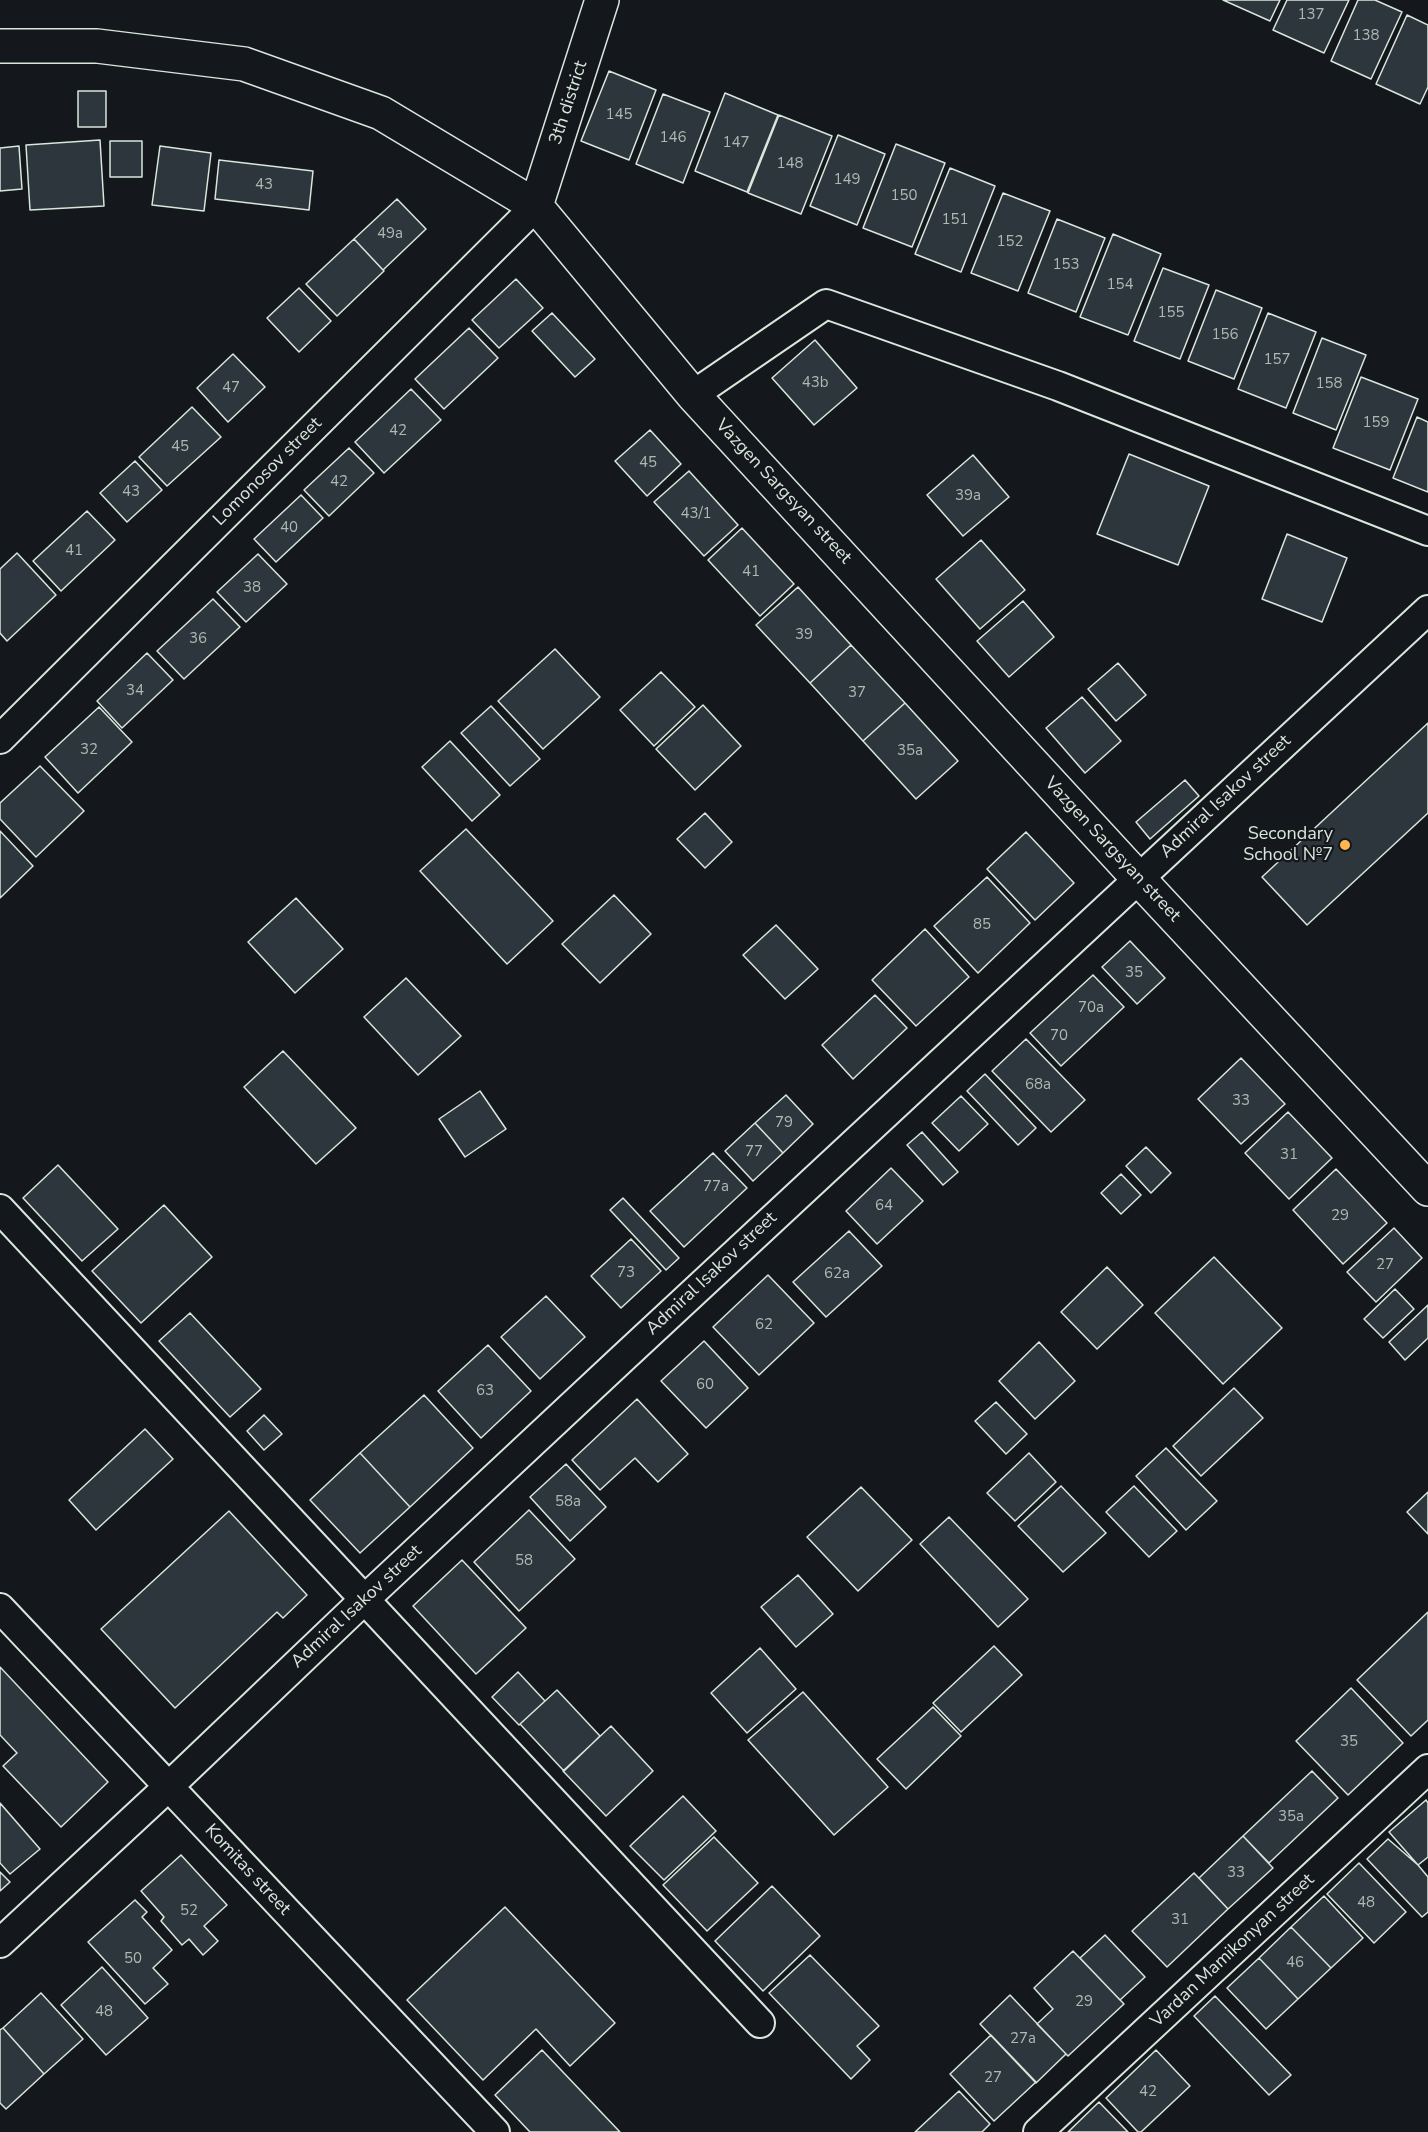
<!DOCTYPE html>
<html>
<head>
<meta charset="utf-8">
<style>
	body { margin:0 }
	canvas { display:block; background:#14181c }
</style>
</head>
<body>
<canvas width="1428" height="2132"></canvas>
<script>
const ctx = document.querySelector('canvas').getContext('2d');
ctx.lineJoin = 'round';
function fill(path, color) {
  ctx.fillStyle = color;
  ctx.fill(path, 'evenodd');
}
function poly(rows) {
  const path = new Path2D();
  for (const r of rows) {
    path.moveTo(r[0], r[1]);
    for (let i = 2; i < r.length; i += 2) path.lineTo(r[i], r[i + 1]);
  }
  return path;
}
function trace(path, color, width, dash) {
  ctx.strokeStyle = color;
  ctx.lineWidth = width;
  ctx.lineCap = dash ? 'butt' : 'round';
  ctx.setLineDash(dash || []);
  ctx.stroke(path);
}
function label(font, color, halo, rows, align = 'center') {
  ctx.font = font + ' "Nunito Sans",sans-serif';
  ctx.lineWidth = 4.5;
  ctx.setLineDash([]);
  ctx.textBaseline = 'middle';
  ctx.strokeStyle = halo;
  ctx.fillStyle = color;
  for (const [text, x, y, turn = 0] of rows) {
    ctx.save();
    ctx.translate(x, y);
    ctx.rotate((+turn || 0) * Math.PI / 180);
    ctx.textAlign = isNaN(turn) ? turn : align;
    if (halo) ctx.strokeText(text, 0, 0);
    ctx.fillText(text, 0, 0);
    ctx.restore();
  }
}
const building = poly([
	[1223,0,1280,0,1270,21,1223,0],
	[1287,0,1349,0,1324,53,1273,30,1287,0],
	[1358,0,1375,0,1402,12,1371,79,1331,61,1358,0],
	[1407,15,1428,25,1428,87,1420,104,1376,84,1407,15],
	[609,71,656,90,629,160,581,141,609,71],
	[78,91,106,91,106,127,78,127,78,91],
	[725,93,778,115,747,192,695,171,725,93],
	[663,94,710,112,683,183,636,164,663,94],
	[779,115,832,136,801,214,748,193,779,115],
	[838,135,885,154,857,225,810,206,838,135],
	[100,140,104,206,30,210,26,145,100,140],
	[110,141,142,141,142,177,110,177,110,141],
	[896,144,945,163,912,247,863,228,896,144],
	[19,146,22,189,0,191,0,148,19,146],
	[160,146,211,153,204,211,152,205,160,146],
	[219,160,313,171,309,210,215,199,219,160],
	[950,168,995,186,961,272,915,254,950,168],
	[1003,193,1050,211,1018,291,971,273,1003,193],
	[397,199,426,229,383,270,354,239,397,199],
	[1057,219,1105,238,1076,312,1028,293,1057,219],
	[1113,234,1161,254,1128,335,1080,317,1113,234],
	[354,239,384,271,337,316,306,284,354,239],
	[1163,268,1209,285,1180,359,1134,341,1163,268],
	[516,279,543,308,499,348,472,320,516,279],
	[299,288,331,321,299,352,267,318,299,288],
	[1216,290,1262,308,1234,379,1188,361,1216,290],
	[552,313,595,359,575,377,532,331,552,313],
	[1268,313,1316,332,1286,408,1238,389,1268,313],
	[469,328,498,358,444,409,415,379,469,328],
	[1322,338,1366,355,1336,430,1293,413,1322,338],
	[815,340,857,388,814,425,772,378,815,340],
	[233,354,265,387,228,422,197,388,233,354],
	[1361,377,1418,399,1390,470,1333,448,1361,377],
	[411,389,441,420,384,473,355,442,411,389],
	[192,407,221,437,167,486,139,457,192,407],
	[1417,417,1428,422,1428,492,1393,478,1417,417],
	[650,430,681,464,647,496,615,461,650,430],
	[349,448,374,473,329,516,304,490,349,448],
	[1129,454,1209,486,1178,565,1097,534,1129,454],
	[973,455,1009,497,963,536,927,495,973,455],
	[135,461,162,490,127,522,100,493,135,461],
	[689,471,738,525,704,556,654,502,689,471],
	[301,495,323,518,276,562,254,539,301,495],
	[87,511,115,540,61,591,33,561,87,511],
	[742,528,794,584,760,616,708,560,742,528],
	[1287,534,1347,558,1322,622,1262,599,1287,534],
	[981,540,1025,590,980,629,936,579,981,540],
	[17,553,56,595,7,641,0,633,0,569,17,553],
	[258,554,287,584,246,622,217,592,258,554],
	[798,587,851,645,810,683,756,625,798,587],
	[213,599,240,627,184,679,157,651,213,599],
	[1023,601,1054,637,1009,677,977,641,1023,601],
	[851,645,905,703,863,741,810,683,851,645],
	[555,649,600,697,543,749,498,701,555,649],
	[147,653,173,680,122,728,97,701,147,653],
	[1118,663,1146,695,1116,721,1088,689,1118,663],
	[661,672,695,707,654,746,620,710,661,672],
	[1082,697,1121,741,1085,773,1046,728,1082,697],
	[905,703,958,761,916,799,863,741,905,703],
	[703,705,741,746,695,790,656,749,703,705],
	[491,706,540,759,510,786,461,733,491,706],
	[99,707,132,742,78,793,45,757,99,707],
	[1428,723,1428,813,1307,925,1262,877,1428,723],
	[450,741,500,795,472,821,422,767,450,741],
	[40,766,84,811,36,857,0,819,0,803,40,766],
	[1185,780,1199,796,1150,839,1136,822,1185,780],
	[705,813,732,842,705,868,677,839,705,813],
	[466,829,553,921,507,964,420,871,466,829],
	[0,831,33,866,0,898,0,831],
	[1026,832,1074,883,1035,920,987,869,1026,832],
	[987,877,1030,923,978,973,934,926,987,877],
	[614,895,651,934,600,983,562,944,614,895],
	[296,898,343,949,295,993,248,942,296,898],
	[776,925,818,969,785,999,743,955,776,925],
	[925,929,969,977,916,1026,872,980,925,929],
	[1130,941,1165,978,1137,1004,1102,967,1130,941],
	[1093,975,1124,1007,1061,1066,1030,1033,1093,975],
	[406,978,461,1036,418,1075,364,1017,406,978],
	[875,995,907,1028,853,1079,822,1045,875,995],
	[1026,1039,1085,1100,1051,1132,992,1071,1026,1039],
	[283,1051,356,1128,316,1164,244,1087,283,1051],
	[1241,1058,1285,1104,1241,1144,1198,1099,1241,1058],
	[985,1074,1036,1128,1018,1145,967,1091,985,1074],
	[480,1091,506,1129,465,1157,439,1119,480,1091],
	[786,1095,813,1124,783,1153,755,1123,786,1095],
	[961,1096,988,1124,959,1151,932,1123,961,1096],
	[1288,1112,1332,1158,1289,1199,1245,1153,1288,1112],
	[755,1123,783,1153,753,1181,725,1151,755,1123],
	[922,1132,958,1172,943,1185,907,1145,922,1132],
	[1146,1147,1171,1173,1151,1193,1126,1166,1146,1147],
	[713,1153,747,1188,684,1247,650,1211,713,1153],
	[58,1165,118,1229,82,1261,23,1198,58,1165],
	[891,1168,923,1201,877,1244,846,1211,891,1168],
	[1336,1169,1387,1223,1343,1264,1293,1210,1336,1169],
	[1121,1174,1141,1195,1121,1214,1101,1193,1121,1174],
	[623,1198,679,1258,666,1270,610,1210,623,1198],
	[164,1205,212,1257,141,1323,92,1271,164,1205],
	[1394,1228,1422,1258,1376,1302,1347,1272,1394,1228],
	[849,1231,882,1266,826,1317,793,1282,849,1231],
	[631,1239,661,1271,621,1308,591,1276,631,1239],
	[1214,1257,1282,1328,1223,1384,1155,1313,1214,1257],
	[1107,1267,1143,1305,1097,1349,1061,1312,1107,1267],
	[768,1275,814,1323,759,1375,713,1327,768,1275],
	[1395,1289,1414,1309,1383,1338,1364,1319,1395,1289],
	[546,1296,585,1337,540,1379,501,1337,546,1296],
	[1428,1305,1428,1338,1405,1360,1389,1342,1428,1305],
	[190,1313,261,1389,230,1417,159,1341,190,1313],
	[704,1341,748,1388,706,1428,661,1381,704,1341],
	[1039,1342,1075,1381,1035,1419,999,1381,1039,1342],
	[488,1345,531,1391,481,1438,438,1391,488,1345],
	[1234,1388,1263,1418,1201,1476,1173,1446,1234,1388],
	[424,1395,473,1448,410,1507,360,1453,424,1395],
	[637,1399,688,1454,658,1482,635,1458,600,1490,572,1460,637,1399],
	[996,1402,1027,1434,1006,1454,975,1421,996,1402],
	[264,1415,282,1434,264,1450,247,1431,264,1415],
	[145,1429,173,1459,96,1530,69,1500,145,1429],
	[1166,1448,1217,1501,1186,1530,1136,1476,1166,1448],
	[360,1453,410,1507,360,1553,310,1500,360,1453],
	[1029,1453,1056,1482,1015,1521,987,1493,1029,1453],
	[566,1464,606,1507,570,1541,530,1497,566,1464],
	[1061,1486,1106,1533,1063,1572,1018,1526,1061,1486],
	[1134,1486,1177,1531,1149,1557,1106,1512,1134,1486],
	[861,1487,912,1540,858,1591,807,1537,861,1487],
	[1428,1492,1428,1534,1407,1512,1428,1492],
	[529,1510,575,1559,519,1611,474,1562,529,1510],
	[229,1511,307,1595,283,1618,277,1612,175,1708,101,1629,229,1511],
	[949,1517,1028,1599,998,1627,920,1544,949,1517],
	[462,1560,526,1628,476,1674,413,1606,462,1560],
	[798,1575,833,1614,796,1647,761,1607,798,1575],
	[1428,1612,1428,1720,1411,1736,1357,1680,1428,1612],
	[994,1646,1022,1675,961,1732,933,1703,994,1646],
	[760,1648,796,1689,747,1733,711,1693,760,1648],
	[0,1667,108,1782,61,1827,3,1766,17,1753,0,1735,0,1667],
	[518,1672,545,1701,519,1725,492,1697,518,1672],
	[1351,1688,1403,1743,1348,1795,1296,1741,1351,1688],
	[557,1690,600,1736,564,1771,520,1724,557,1690],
	[803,1692,888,1787,834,1835,748,1740,803,1692],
	[933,1707,961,1736,906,1789,877,1759,933,1707],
	[611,1726,653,1771,606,1816,563,1771,611,1726],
	[1312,1771,1338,1798,1269,1863,1243,1836,1312,1771],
	[683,1796,716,1831,664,1880,630,1846,683,1796],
	[1426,1800,1428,1803,1428,1857,1418,1865,1389,1832,1426,1800],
	[0,1803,40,1849,10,1874,0,1863,0,1803],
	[1243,1836,1273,1868,1228,1909,1199,1878,1243,1836],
	[714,1837,758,1883,707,1931,663,1885,714,1837],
	[1388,1839,1418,1865,1428,1877,1428,1912,1422,1917,1367,1859,1388,1839],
	[181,1855,227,1905,204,1926,218,1941,203,1955,189,1939,182,1945,161,1921,164,1917,141,1891,181,1855],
	[1359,1863,1406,1912,1374,1943,1327,1894,1359,1863],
	[0,1872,10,1882,0,1891,0,1872],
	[1194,1873,1228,1909,1167,1967,1132,1931,1194,1873],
	[772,1886,820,1936,763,1991,715,1941,772,1886],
	[1324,1896,1363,1938,1331,1968,1291,1927,1324,1896],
	[135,1900,147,1912,142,1917,172,1950,153,1968,168,1984,145,2004,88,1942,135,1900],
	[505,1907,615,2023,570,2066,536,2029,483,2080,407,2000,505,1907],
	[1291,1927,1331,1968,1298,1999,1259,1958,1291,1927],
	[1105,1935,1145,1977,1120,2000,1080,1958,1105,1935],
	[1073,1951,1124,2004,1068,2056,1037,2024,1053,2009,1034,1988,1073,1951],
	[810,1955,879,2026,857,2046,870,2060,851,2079,769,1993,810,1955],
	[1259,1958,1298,1999,1266,2029,1227,1988,1259,1958],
	[102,1967,148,2018,106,2055,61,2005,102,1967],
	[41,1993,83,2039,44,2074,3,2028,41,1993],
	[1010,1995,1066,2054,1036,2083,980,2024,1010,1995],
	[1215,1996,1291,2075,1269,2095,1194,2016,1215,1996],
	[3,2028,44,2074,6,2109,0,2103,0,2030,3,2028],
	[991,2035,1036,2082,994,2121,950,2074,991,2035],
	[542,2050,620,2132,530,2132,495,2095,542,2050],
	[1156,2050,1190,2086,1141,2132,1138,2132,1106,2098,1156,2050],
	[959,2091,990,2124,982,2132,915,2132,959,2091],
	[1099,2102,1128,2132,1068,2132,1099,2102]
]);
fill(building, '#2c363c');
trace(building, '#d8e6dc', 1.5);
const minor = poly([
	[693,395,826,304,1058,386,1428,531],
	[0,739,536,206],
	[0,1209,760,2023],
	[0,1608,495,2132],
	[0,1943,168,1787,364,1600,624,1357,1428,610],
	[1038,2132,1428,1769]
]);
const tertiary = poly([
	[0,46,97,46,244,64,381,113,536,206,693,395,1138,878,1428,1189],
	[536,206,602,0]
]);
trace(minor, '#d8e6dc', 32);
trace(tertiary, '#d8e6dc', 36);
trace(minor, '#14181c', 28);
trace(tertiary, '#14181c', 33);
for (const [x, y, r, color] of [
	[1345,845,6,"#ffb74d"]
]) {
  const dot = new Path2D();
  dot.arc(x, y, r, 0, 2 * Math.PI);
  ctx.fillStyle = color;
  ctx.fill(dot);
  trace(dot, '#14181c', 2);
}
label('15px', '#adbab4', null, [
	["137",1311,15],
	["138",1366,36],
	["145",619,115],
	["146",673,138],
	["147",736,143],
	["148",790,164],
	["149",847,180],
	["43",264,185],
	["150",904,196],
	["151",955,220],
	["49a",390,234],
	["152",1010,242],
	["153",1066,265],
	["154",1120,285],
	["155",1171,313],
	["156",1225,335],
	["157",1277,360],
	["43b",815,383],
	["158",1329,384],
	["47",231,388],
	["159",1376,423],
	["42",398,431],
	["45",180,447],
	["45",648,463],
	["42",339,482],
	["43",131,492],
	["39a",968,496],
	["43/1",696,514],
	["40",289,528],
	["41",74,551],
	["41",751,572],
	["38",252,588],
	["39",804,635],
	["36",198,639],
	["34",135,691],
	["37",857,693],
	["32",89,750],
	["35а",910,751],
	["85",982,925],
	["35",1134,973],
	["70a",1091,1008],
	["70",1059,1036],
	["68a",1038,1085],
	["33",1241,1101],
	["79",784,1123],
	["77",754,1152],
	["31",1289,1155],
	["77a",716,1187],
	["64",884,1206],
	["29",1340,1216],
	["27",1385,1265],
	["73",626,1273],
	["62a",837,1274],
	["62",764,1325],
	["60",705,1385],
	["63",485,1391],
	["58a",568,1502],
	["58",524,1561],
	["35",1349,1742],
	["35a",1291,1817],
	["33",1236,1873],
	["48",1366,1903],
	["52",189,1911],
	["31",1180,1920],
	["50",133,1959],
	["46",1295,1963],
	["29",1084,2002],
	["48",104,2012],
	["27a",1023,2039],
	["27",993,2078],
	["42",1148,2092]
]);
label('18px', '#d8e6dc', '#14181c', [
	["3th district",569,103,-72],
	["Lomonosov street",268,472,-45],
	["Vazgen Sargsyan street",783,492,47],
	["Admiral Isakov street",1226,797,-43],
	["Vazgen Sargsyan street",1112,850,47],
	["Admiral Isakov street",712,1274,-43],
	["Admiral Isakov street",357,1607,-43],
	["Komitas street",247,1870,47],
	["Vardan Mamikonyan street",1233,1951,-43]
]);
label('18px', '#d8e6dc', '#14181c', [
	["Secondary",1333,835],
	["School №7",1333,856]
], 'right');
</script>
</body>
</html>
